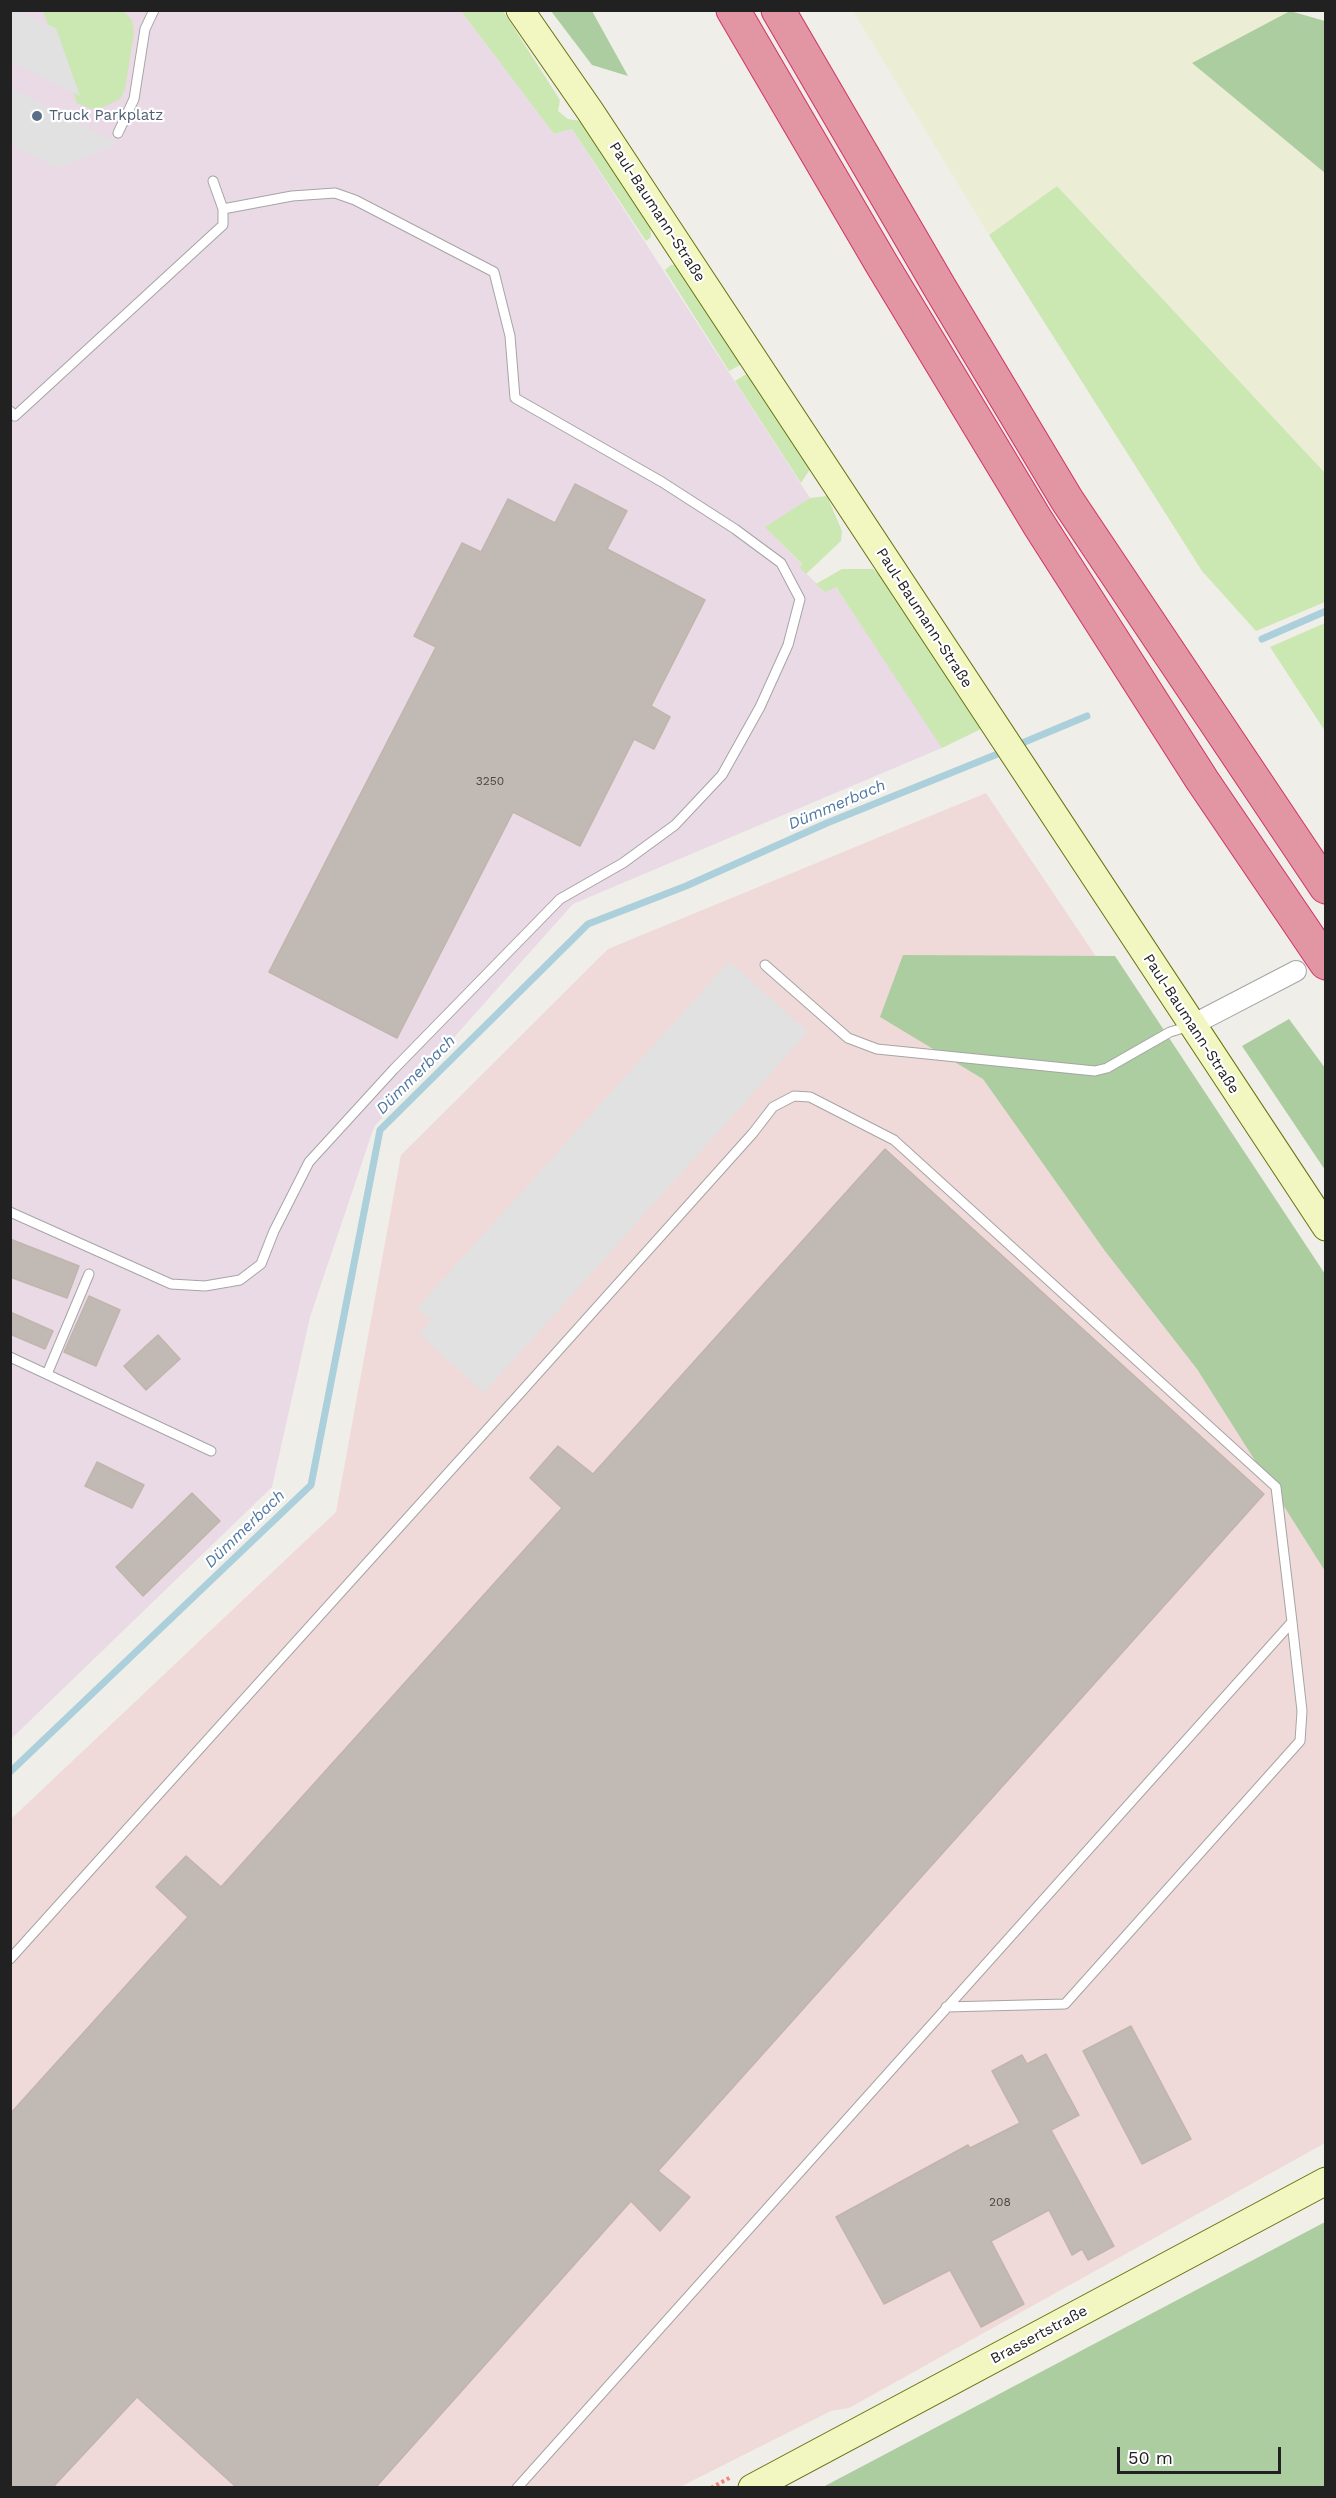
<!DOCTYPE html>
<html>
<head>
<meta charset="utf-8">
<style>
	body { margin:0 }
	#map { position:relative; width:1336px; height:2498px; overflow:hidden; background:#f0eee8; font-family:"Work Sans",sans-serif }
	canvas { display:block }
	.frame { position:absolute; inset:0; border:12px solid #212121; pointer-events:none }
	.scale { position:absolute; left:1117px; top:2447px; width:164px; height:27px; box-sizing:border-box; border:3px solid #212121; border-top:0; padding-left:8px; font-size:18px; line-height:21px; white-space:nowrap; color:#212121; -webkit-text-stroke:4px #fff; paint-order:stroke }
</style>
</head>
<body>
<div id="map">
<canvas width="1336" height="2498"></canvas>
<div class="frame"></div>
<div class="scale">50 m</div>
</div>
<script>
const ctx = document.querySelector('canvas').getContext('2d');
ctx.lineJoin = 'round';
function fill(path, color) {
  ctx.fillStyle = color;
  ctx.fill(path, 'evenodd');
}
function poly(rows) {
  const path = new Path2D();
  for (const r of rows) {
    path.moveTo(r[0], r[1]);
    for (let i = 2; i < r.length; i += 2) path.lineTo(r[i], r[i + 1]);
  }
  return path;
}
function trace(path, color, width, dash) {
  ctx.strokeStyle = color;
  ctx.lineWidth = width;
  ctx.lineCap = dash ? 'butt' : 'round';
  ctx.setLineDash(dash || []);
  ctx.stroke(path);
}
function label(font, color, halo, rows, align = 'center') {
  ctx.font = font + ' "Work Sans",sans-serif';
  ctx.lineWidth = 4.5;
  ctx.setLineDash([]);
  ctx.textBaseline = 'middle';
  ctx.strokeStyle = halo;
  ctx.fillStyle = color;
  for (const [text, x, y, turn = 0] of rows) {
    ctx.save();
    ctx.translate(x, y);
    ctx.rotate((+turn || 0) * Math.PI / 180);
    ctx.textAlign = isNaN(turn) ? turn : align;
    if (halo) ctx.strokeText(text, 0, 0);
    ctx.fillText(text, 0, 0);
    ctx.restore();
  }
}
fill(poly([
	[986,793,1325,1297,1325,2143,849,2408,831,2411,680,2487,11,2488,11,1819,336,1512,401,1155,608,949]
]), '#f0dad9');
fill(poly([
	[11,11,461,11,554,134,572,129,810,498,766,527,802,565,801,568,825,592,835,586,944,747,573,904,374,1127,310,1317,272,1487,11,1739]
]), '#e9dae6');
fill(poly([
	[853,11,1290,11,1192,63,1325,173,1325,473,1057,186,989,235]
]), '#ebeed5');
fill(poly([
	[43,11,123,11,132,20,134,33,125,89,120,99,99,109,89,108,77,103],
	[461,11,503,11,560,100,558,111,568,119,581,121,650,224,651,237,646,241,572,129,554,134],
	[1057,186,1325,473,1325,602,1256,631,1202,571,989,235],
	[671,265,676,265,742,364,729,371,665,270],
	[748,373,810,469,801,483,735,381],
	[827,496,842,531,841,541,806,574,800,568,802,564,765,527,810,498],
	[842,569,873,569,889,584,983,728,942,748,836,587,825,592,816,584],
	[1325,623,1325,731,1270,647]
]), '#cbe7b2');
fill(poly([
	[551,11,592,11,628,76,592,65],
	[1290,11,1325,21,1325,173,1192,63],
	[903,955,1115,956,1325,1274,1325,1571,1197,1369,1105,1251,983,1079,880,1017],
	[1289,1019,1325,1068,1325,1170,1242,1046],
	[1325,2222,1325,2487,823,2487]
]), '#accd9f');
fill(poly([
	[10,11,17,11,56,28,80,96,11,62],
	[11,88,118,144,57,168,11,144],
	[729,961,808,1032,484,1393,419,1334,431,1321,417,1308]
]), '#e1e1e1');
trace(poly([
	[1262,639,1326,611],
	[1015,746,1087,716],
	[10,1772,311,1485,380,1130,588,924,686,886,827,823,1005,751]
]), '#abcfdb', 7);
const building = poly([
	[575,484,627,511,607,549,705,600,651,706,670,717,654,749,634,739,580,846,513,812,397,1038,269,972,436,647,414,636,462,543,481,552,508,499,555,523,575,484],
	[885,1149,1264,1494,658,2171,690,2197,660,2231,631,2201,376,2487,236,2487,137,2397,53,2487,10,2487,10,2114,188,1917,156,1887,186,1856,221,1887,562,1508,530,1478,558,1446,593,1474,885,1149],
	[10,1239,79,1266,67,1298,10,1277,10,1239],
	[89,1296,120,1310,96,1366,64,1352,89,1296],
	[10,1312,53,1331,45,1349,10,1334,10,1312],
	[158,1335,180,1359,146,1390,124,1366,158,1335],
	[97,1462,144,1485,132,1508,85,1486,97,1462],
	[192,1493,220,1521,143,1596,116,1567,192,1493],
	[1131,2026,1191,2139,1142,2164,1083,2051,1131,2026],
	[1046,2054,1079,2115,1051,2130,1114,2246,1088,2260,1082,2249,1072,2255,1049,2210,991,2241,1024,2304,981,2327,950,2270,884,2304,836,2217,968,2145,970,2148,1020,2123,992,2071,1022,2055,1027,2064,1046,2054]
]);
fill(building, '#c1bab4');
trace(building, '#c1b5ab', 1.5);
const service = poly([
	[118,133,134,99,145,29,154,10],
	[10,411,15,416,223,225,223,209,213,181],
	[765,965,848,1038,877,1049,1095,1071,1107,1068,1170,1032,1190,1026],
	[10,1212,171,1284,205,1286,240,1280,261,1264,274,1231,309,1162,394,1069,560,899,623,863,675,825,722,775,760,707,788,645,800,599,781,563,735,529,662,482,515,398,510,336,494,272,355,200,335,193,292,196,223,209],
	[10,1357,211,1451],
	[47,1374,89,1274],
	[10,1959,522,1391,753,1133,773,1107,794,1096,810,1097,894,1140,1276,1487,1292,1622,517,2488],
	[946,2007,1065,2004,1300,1741,1302,1711,1292,1622]
]);
const minor = poly([
	[1192,1025,1296,971]
]);
const secondary = poly([
	[520,10,590,111,1326,1227],
	[752,2488,1326,2181]
]);
const motorway = poly([
	[733,10,881,263,1038,523,1202,780,1326,963],
	[778,10,940,288,1067,500,1326,887]
]);
trace(service, '#a5a5a5', 11);
trace(minor, '#a5a5a5', 22);
trace(secondary, '#66730c', 29);
trace(motorway, '#d13366', 35);
trace(poly([
	[711,2488,731,2477]
]), '#f18778', 4, [3, 3]);
trace(service, '#fff', 9);
trace(minor, '#fff', 20);
trace(secondary, '#f2f6c0', 27);
trace(motorway, '#e295a2', 33);
for (const [x, y, r, color] of [
	[37,116,6,"#5c6f8a"]
]) {
  const dot = new Path2D();
  dot.arc(x, y, r, 0, 2 * Math.PI);
  ctx.fillStyle = color;
  ctx.fill(dot);
  trace(dot, '#fff', 2);
}
label('12px', '#494746', null, [
	["3250",490,781],
	["208",1000,2202]
]);
label('15px', '#4e5e75', '#fff', [
	["Truck Parkplatz",49,116]
], 'left');
label('15px', '#212121', '#fff', [
	["Paul-Baumann-Straße",657,212,57],
	["Paul-Baumann-Straße",924,618,57],
	["Paul-Baumann-Straße",1191,1024,57],
	["Brassertstraße",1039,2335,-28]
]);
label('italic 16px', '#4f78a3', '#fff', [
	["Dümmerbach",837,805,-23],
	["Dümmerbach",416,1075,-45],
	["Dümmerbach",245,1529,-44]
]);
</script>
</body>
</html>
